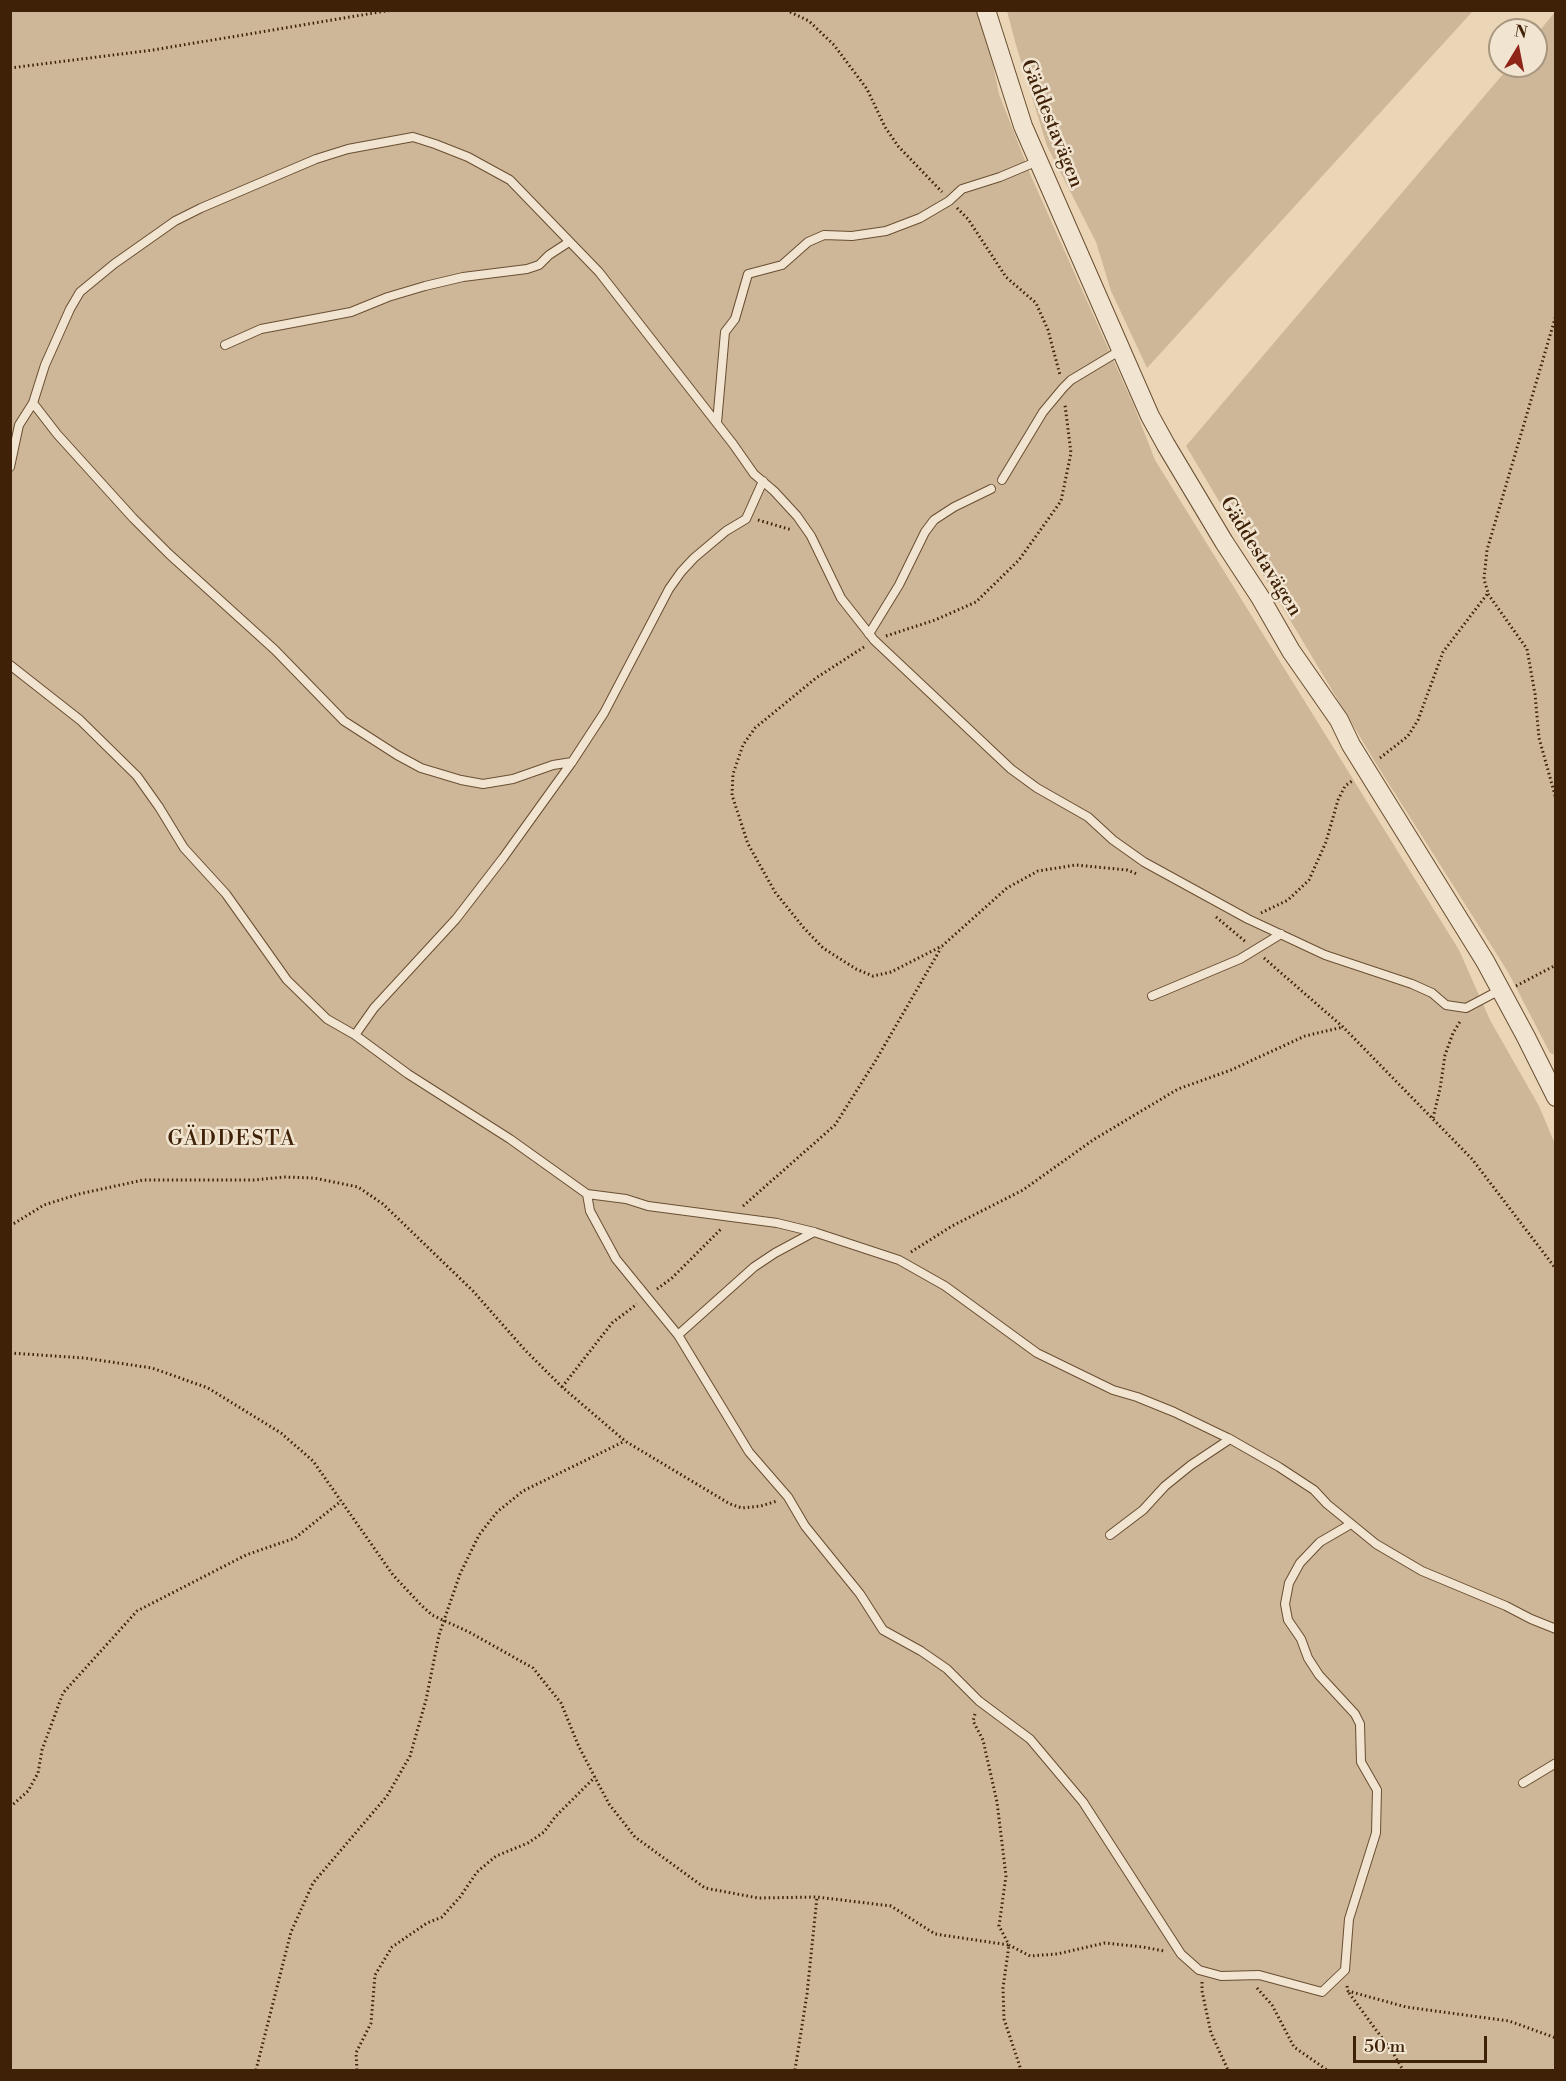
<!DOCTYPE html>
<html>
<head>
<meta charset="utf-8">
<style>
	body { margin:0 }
	#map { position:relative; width:1566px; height:2081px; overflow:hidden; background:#ead6b6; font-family:"Libre Bodoni",serif }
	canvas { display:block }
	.frame { position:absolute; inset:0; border:12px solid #3e2106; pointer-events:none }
	.north { position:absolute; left:1488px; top:18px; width:60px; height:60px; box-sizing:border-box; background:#f1e4d0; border:2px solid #a9967f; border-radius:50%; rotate:10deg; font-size:16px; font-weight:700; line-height:24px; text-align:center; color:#3e2106 }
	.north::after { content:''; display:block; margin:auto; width:21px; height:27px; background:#8f2418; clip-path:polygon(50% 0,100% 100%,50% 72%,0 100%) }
	.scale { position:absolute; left:1353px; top:2036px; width:134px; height:27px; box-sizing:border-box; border:3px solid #3e2106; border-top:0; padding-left:8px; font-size:18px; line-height:21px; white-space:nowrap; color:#3e2106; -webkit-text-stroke:4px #f1e4d0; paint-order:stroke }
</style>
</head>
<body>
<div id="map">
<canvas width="1566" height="2081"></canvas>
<div class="frame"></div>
<div class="north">N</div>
<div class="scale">50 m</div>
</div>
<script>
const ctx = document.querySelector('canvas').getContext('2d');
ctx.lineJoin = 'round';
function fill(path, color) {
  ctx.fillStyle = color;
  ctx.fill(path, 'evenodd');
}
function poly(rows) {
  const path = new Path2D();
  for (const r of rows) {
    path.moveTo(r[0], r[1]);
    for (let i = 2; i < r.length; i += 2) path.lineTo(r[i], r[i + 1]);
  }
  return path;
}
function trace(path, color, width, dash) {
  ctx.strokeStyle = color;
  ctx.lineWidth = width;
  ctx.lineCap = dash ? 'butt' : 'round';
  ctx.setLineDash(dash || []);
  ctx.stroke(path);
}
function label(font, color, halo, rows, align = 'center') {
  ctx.font = font + ' "Libre Bodoni",serif';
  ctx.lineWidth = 5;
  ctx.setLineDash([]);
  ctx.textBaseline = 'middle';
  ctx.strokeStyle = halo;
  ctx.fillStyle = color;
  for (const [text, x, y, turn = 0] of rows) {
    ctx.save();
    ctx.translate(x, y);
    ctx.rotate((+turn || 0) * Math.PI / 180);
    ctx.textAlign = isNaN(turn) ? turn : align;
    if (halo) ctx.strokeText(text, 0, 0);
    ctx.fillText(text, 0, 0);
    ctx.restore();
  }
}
fill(poly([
	[11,11,982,11,999,94,1031,176,1134,406,1155,460,1459,950,1490,1020,1539,1106,1555,1144,1555,2070,11,2070],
	[1007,11,1008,10,1473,11,1147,368,1111,291,1096,242,1047,146,1016,45],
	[1555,12,1555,1055,1550,1053,1508,972,1375,762,1186,446,1510,66,1536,66,1536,35]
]), '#cdb798');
const service = poly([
	[225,345,261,329,351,312,388,297,425,286,463,277,527,269,539,265,549,255,569,242],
	[33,403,57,434,133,518,169,554,275,650,344,721,397,755,421,768,461,780,483,784,513,779,553,765,572,762],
	[717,423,725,332,735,319,748,274,782,265,808,242,824,235,852,236,886,231,920,218,949,201,962,189,1000,177,1038,161],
	[10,467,19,425,33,403,45,365,70,309,80,292,114,264,175,221,201,208,316,159,348,149,413,137,435,144,468,157,510,180,599,272,733,444,754,474,774,491,797,516,811,536,841,598,874,640,1011,769,1037,788,1088,817,1113,840,1144,862,1248,919,1325,955,1412,984,1432,993,1446,1005,1466,1008,1500,990],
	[1002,480,1043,412,1063,388,1071,380,1121,350],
	[869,634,899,585,925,532,934,520,954,507,991,489],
	[10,665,80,720,137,776,159,807,184,848,226,894,287,980,327,1019,355,1035,408,1074,510,1139,587,1194,626,1199,648,1206,777,1223,814,1232,899,1260,945,1286,1037,1353,1113,1390,1137,1397,1174,1412,1230,1439,1279,1467,1314,1490,1327,1504,1376,1544,1422,1571,1506,1606,1531,1619,1556,1629],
	[1152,996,1240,959,1281,934],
	[355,1035,374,1008,456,919,503,858,572,762,604,713,669,589,681,572,694,558,726,531,746,519,763,481],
	[587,1194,590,1211,616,1259,678,1335,749,1452,788,1497,805,1526,860,1594,883,1630,921,1651,947,1669,979,1701,1030,1739,1083,1802,1181,1954,1199,1970,1221,1976,1259,1975,1322,1992,1345,1970,1349,1919,1376,1833,1377,1790,1361,1762,1360,1724,1355,1714,1319,1675,1308,1658,1301,1639,1288,1620,1285,1604,1289,1583,1300,1563,1320,1542,1351,1524],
	[678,1335,754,1267,775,1253,814,1232],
	[1110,1535,1143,1510,1165,1486,1191,1465,1230,1439],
	[1523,1783,1556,1763]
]);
const tertiary = poly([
	[986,10,1023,126,1150,416,1166,445,1224,542,1260,597,1291,651,1339,720,1351,745,1485,961,1526,1037,1556,1097]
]);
trace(service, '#694e32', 10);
trace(tertiary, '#694e32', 20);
trace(poly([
	[786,10,809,21,834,45,867,89,885,127,898,146,942,192],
	[10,68,153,50,392,10],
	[957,208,968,219,1006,277,1036,303,1048,330,1060,375],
	[758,520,792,530],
	[1488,594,1527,649,1535,694,1539,738,1556,799],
	[886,636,935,620,976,602,1019,560,1061,501,1071,453,1065,405],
	[864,647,816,678,755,728,743,745,733,774,732,795,748,844,775,892,803,927,823,948,856,969,873,976,891,972,942,946,1007,888,1038,871,1076,865,1127,870,1137,874],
	[1380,758,1408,736,1418,720,1443,652,1488,593,1484,579,1487,550,1556,315],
	[1261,913,1288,900,1309,880,1326,842,1338,800,1345,786,1352,781],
	[1216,917,1246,942],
	[1264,958,1343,1027,1472,1159,1556,1269],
	[1516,986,1556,965],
	[1433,1118,1440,1089,1445,1055,1453,1033,1461,1020],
	[743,1206,835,1125,876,1060,941,948],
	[10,1226,44,1205,79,1194,143,1180,254,1180,284,1177,314,1178,358,1187,383,1204,473,1291,525,1350,562,1387,625,1441,730,1504,742,1508,761,1506,777,1501],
	[911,1252,952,1226,1023,1190,1093,1140,1178,1089,1231,1070,1305,1036,1343,1027],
	[657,1289,672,1278,722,1228],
	[10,1353,84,1358,152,1368,208,1388,281,1433,313,1461,393,1575,421,1605,432,1615,469,1632,533,1668,561,1703,579,1747,609,1804,635,1837,705,1888,758,1898,817,1897,891,1906,935,1934,1009,1945,1003,1988,1004,2019,1021,2070],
	[562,1387,612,1323,637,1304],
	[975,1714,973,1721,983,1740,997,1802,1006,1876,999,1926,1009,1945,1030,1956,1057,1954,1105,1943,1143,1947,1164,1951],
	[10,1807,28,1791,38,1773,42,1750,63,1693,137,1611,246,1555,295,1538,340,1502],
	[1202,1982,1202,1991,1211,2033,1228,2070],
	[1347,1986,1348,1991,1406,2007,1509,2021,1556,2038],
	[1257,1988,1272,2005,1294,2047,1327,2070],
	[1349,1993,1393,2053,1403,2070],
	[256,2070,291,1932,313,1883,387,1796,410,1756,426,1700,439,1635,460,1574,479,1535,497,1512,523,1491,625,1441],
	[357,2070,356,2053,371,2023,375,1975,392,1947,427,1923,442,1917,460,1897,477,1872,496,1856,528,1843,544,1832,555,1817,595,1777],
	[795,2070,807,1994,817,1897]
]), '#3e2106', 3, [1.5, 3]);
trace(service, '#f1e4d0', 8);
trace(tertiary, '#f1e4d0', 18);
label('20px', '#3e2106', '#f1e4d0', [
	["Gäddestavägen",1051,124,68],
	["Gäddestavägen",1260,557,58]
]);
ctx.letterSpacing = '1.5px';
label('21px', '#3e2106', '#f1e4d0', [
	["GÄDDESTA",232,1140]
]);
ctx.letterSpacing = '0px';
</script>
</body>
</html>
